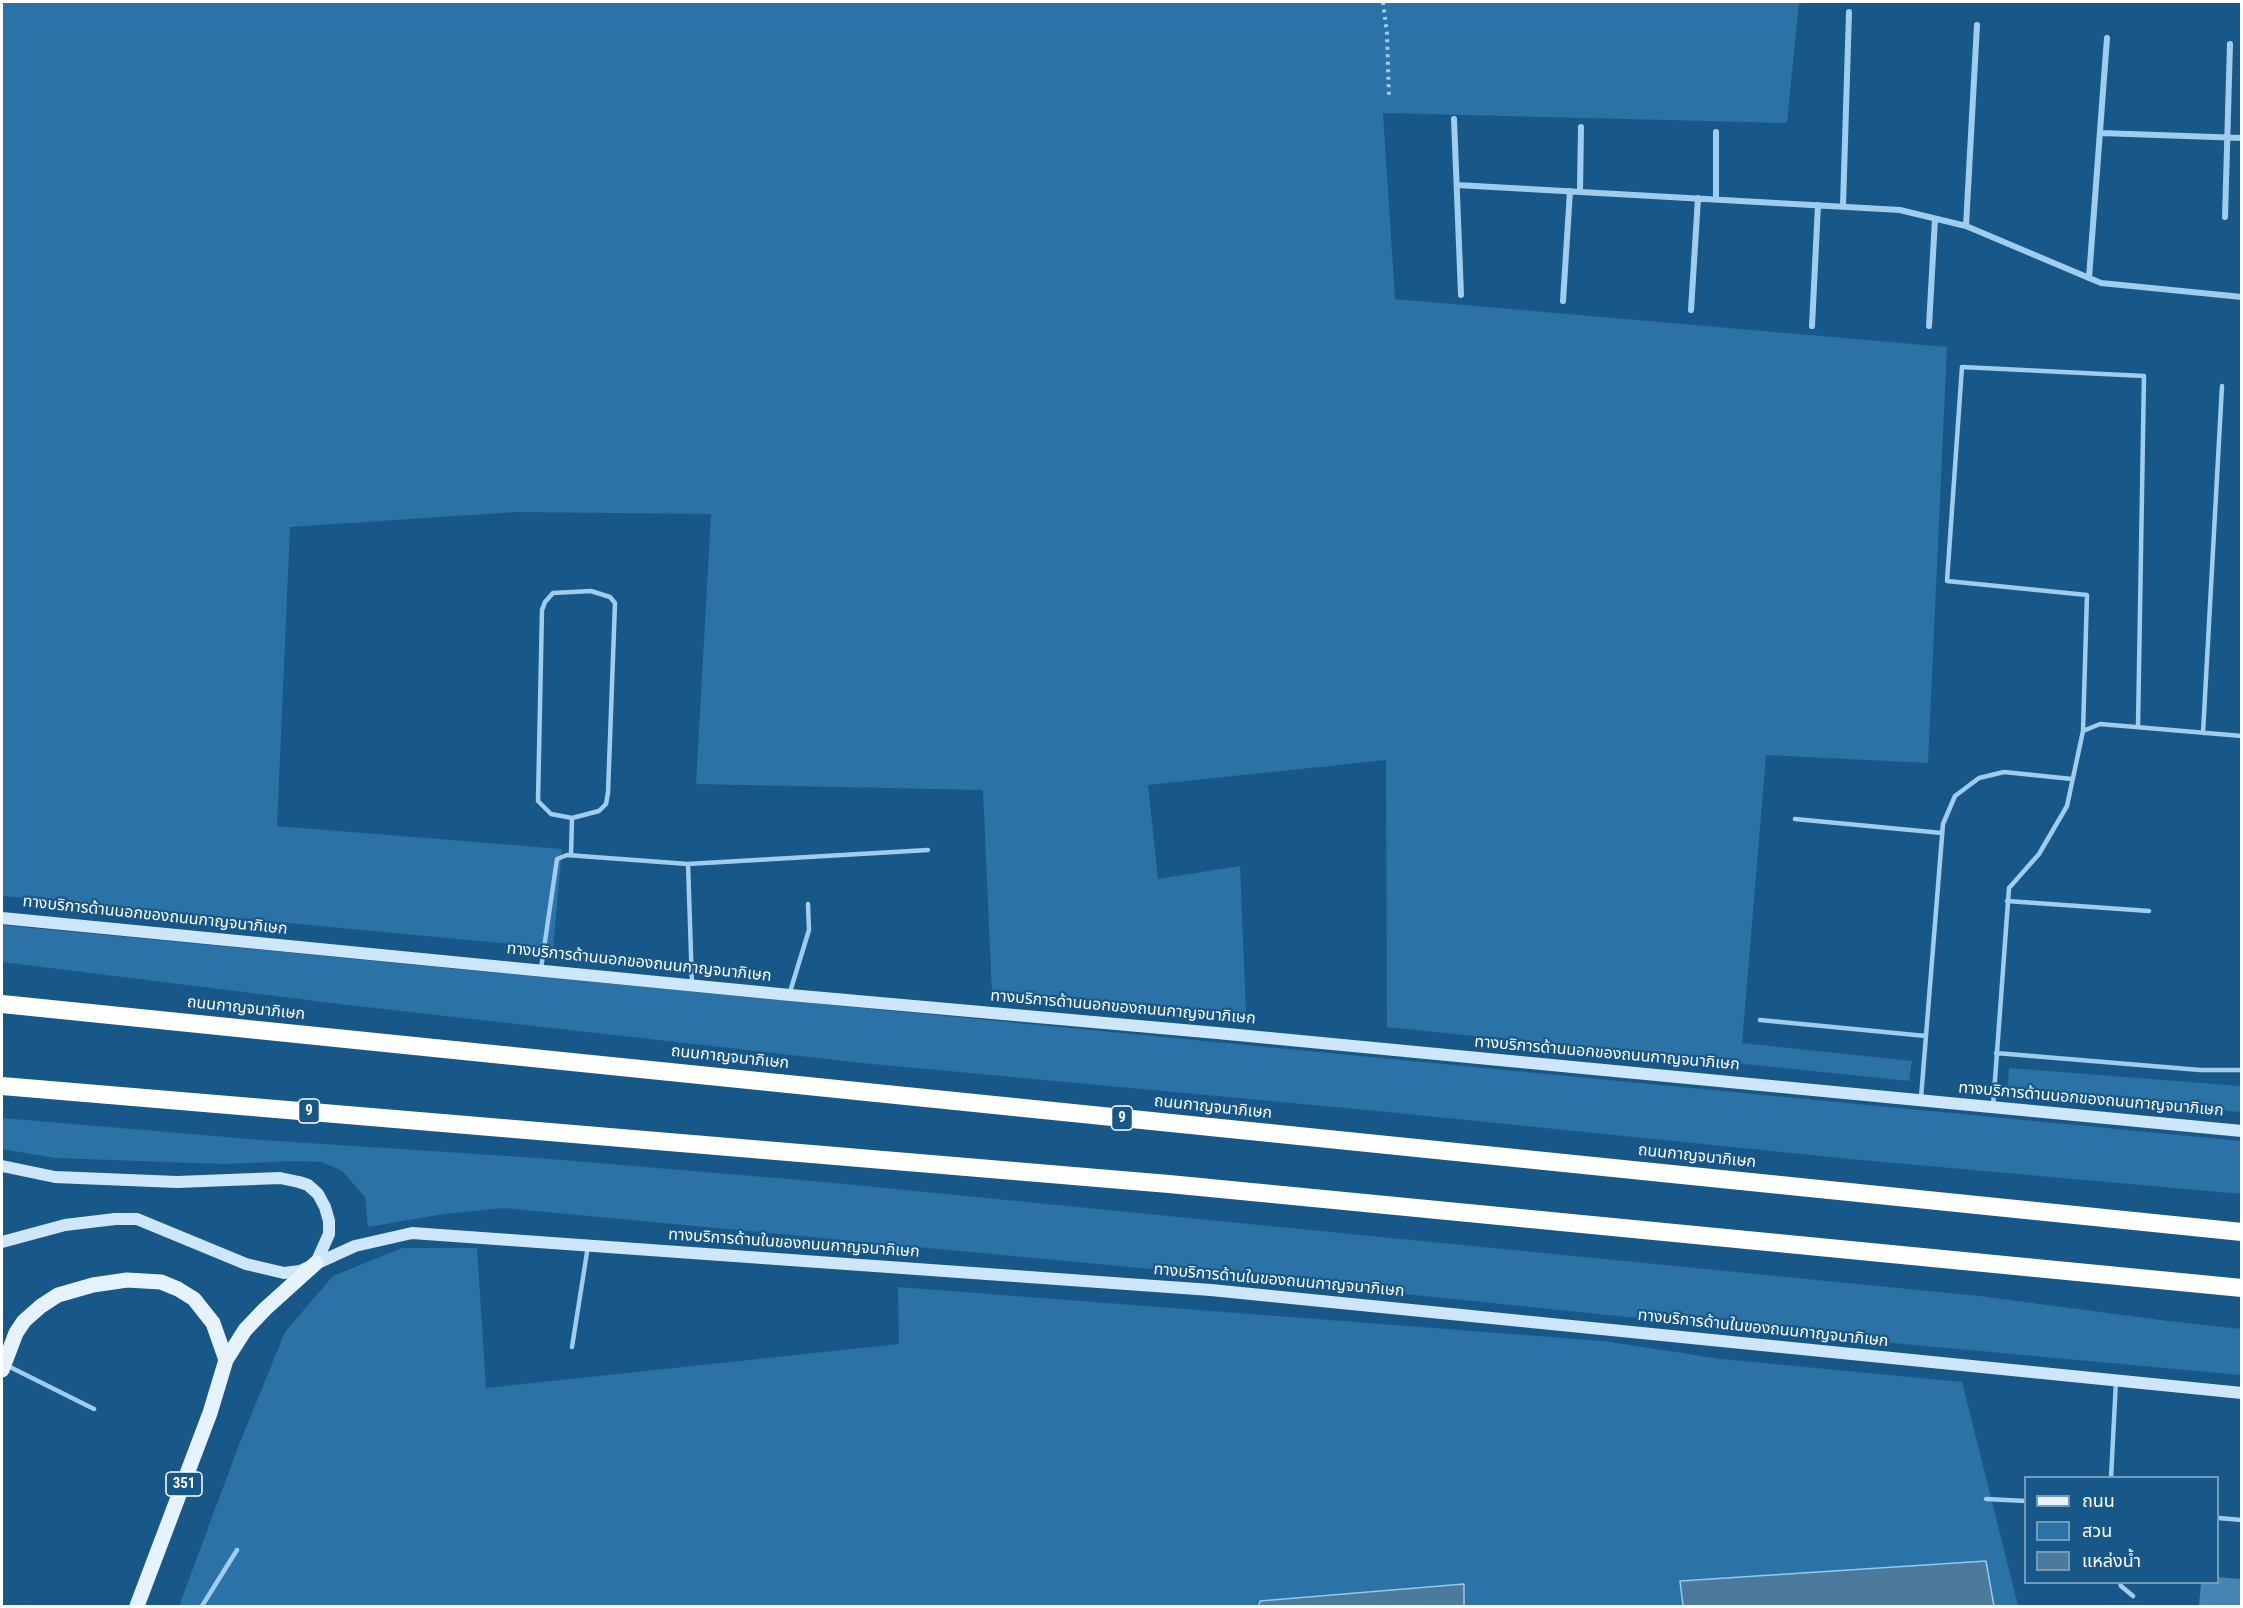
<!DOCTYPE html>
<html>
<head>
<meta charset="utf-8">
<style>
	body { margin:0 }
	#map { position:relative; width:2243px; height:1608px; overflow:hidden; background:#185888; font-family:"Roboto Condensed","Noto Sans Thai",sans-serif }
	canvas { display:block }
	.frame { position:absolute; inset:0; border:3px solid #fff; pointer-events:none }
	.legend { position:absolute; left:2024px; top:1476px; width:195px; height:108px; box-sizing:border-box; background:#185888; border:2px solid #749bb8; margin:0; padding:8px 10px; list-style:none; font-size:18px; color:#fff }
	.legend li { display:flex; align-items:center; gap:12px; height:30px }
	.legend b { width:30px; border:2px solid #749bb8 }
</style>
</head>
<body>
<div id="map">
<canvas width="2243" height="1608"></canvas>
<div class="frame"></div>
<ul class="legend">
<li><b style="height:8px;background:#e6f3ff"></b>ถนน</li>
<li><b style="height:16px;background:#2b72a6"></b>สวน</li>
<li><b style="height:16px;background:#4c7a9d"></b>แหล่งน้ำ</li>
</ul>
</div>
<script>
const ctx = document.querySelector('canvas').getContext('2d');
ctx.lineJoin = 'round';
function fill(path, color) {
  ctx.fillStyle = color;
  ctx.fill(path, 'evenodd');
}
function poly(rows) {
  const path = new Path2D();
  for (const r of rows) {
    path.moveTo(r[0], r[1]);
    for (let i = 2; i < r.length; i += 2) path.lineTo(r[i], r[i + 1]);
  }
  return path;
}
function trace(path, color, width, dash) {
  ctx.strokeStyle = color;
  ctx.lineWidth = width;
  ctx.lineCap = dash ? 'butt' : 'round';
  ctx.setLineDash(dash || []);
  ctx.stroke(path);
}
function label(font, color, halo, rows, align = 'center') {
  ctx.font = font + ' "Roboto Condensed","Noto Sans Thai",sans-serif';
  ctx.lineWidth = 4.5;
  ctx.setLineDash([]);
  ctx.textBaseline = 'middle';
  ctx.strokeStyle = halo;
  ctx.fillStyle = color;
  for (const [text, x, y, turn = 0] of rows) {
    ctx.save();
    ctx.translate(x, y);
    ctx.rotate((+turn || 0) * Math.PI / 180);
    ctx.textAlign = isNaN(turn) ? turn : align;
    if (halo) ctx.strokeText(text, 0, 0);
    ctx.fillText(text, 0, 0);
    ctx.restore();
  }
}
fill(poly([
	[2,2,1799,2,1787,123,1383,113,1395,299,1947,347,1928,763,1766,755,1742,1043,1912,1061,1909,1081,1387,1027,1386,760,1148,785,1158,879,1240,866,1246,1013,992,994,983,790,696,784,711,514,516,512,290,527,277,826,562,849,553,948,2,896],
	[2,925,2241,1141,2241,1194,1850,1159,1388,1112,862,1063,348,1005,2,962],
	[2009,1068,2241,1086,2241,1112,2007,1092],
	[2,1118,262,1140,538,1158,824,1182,1979,1296,2168,1321,2241,1329,2241,1375,1762,1331,1289,1282,504,1208,444,1214,368,1227,365,1197,342,1171,322,1162,297,1161,224,1164,55,1158,2,1149],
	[402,1248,477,1248,486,1388,899,1344,898,1287,1603,1341,1721,1359,1962,1382,2018,1606,1994,1606,1986,1561,1680,1581,1683,1606,1464,1606,1463,1584,1261,1601,1259,1606,179,1606,237,1450,285,1332,333,1276]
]), '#2b72a6');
const water = poly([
	[1986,1561,1994,1606,1683,1606,1680,1581,1986,1561],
	[1464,1584,1464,1606,1259,1606,1260,1601,1464,1584]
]);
fill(water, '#4c7a9d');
trace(water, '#93caf0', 1.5);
fill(poly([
	[2217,1577,2241,1579,2241,1606,2199,1606,2201,1582,2217,1582]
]), '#4584b3');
trace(poly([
	[1383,2,1387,34,1389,98]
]), '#a0cded', 4, [3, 4.5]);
trace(poly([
	[591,591,610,597,615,603,608,793,606,804,599,811,572,818,551,814,538,801,542,610,545,602,553,593,591,591],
	[2083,731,2087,595,1947,581,1962,367,2144,376,2138,727],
	[2203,733,2222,386],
	[1795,819,1942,833],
	[571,855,572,818],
	[688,864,928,850],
	[2007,901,2149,911],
	[541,969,557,859,567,855,688,864,692,984],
	[790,992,809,930,808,904],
	[1760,1020,1926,1036],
	[1996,1053,2200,1070,2242,1070],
	[1921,1098,1943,824,1955,796,1979,778,2004,772,2072,779],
	[1993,1107,2009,888,2039,854,2067,806,2083,731,2100,724,2242,736],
	[572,1347,588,1246],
	[6,1365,94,1409],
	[2111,1478,2116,1381],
	[1986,1499,2026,1501],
	[2218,1518,2242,1520],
	[2120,1582,2121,1586,2133,1596],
	[202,1606,237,1550]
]), '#a0cded', 4.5);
trace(poly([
	[1454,119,1461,295],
	[2101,133,2242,138],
	[1457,185,1900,210,1966,226,2101,283,2242,297],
	[1580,192,1581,127],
	[1716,200,1716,132],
	[1843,206,1849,12],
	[2225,217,2230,44],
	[1966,226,1977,25],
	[2089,278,2107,38],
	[1563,301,1570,191],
	[1691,310,1698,198],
	[1812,326,1818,205],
	[1929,326,1935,219]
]), '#a0cded', 6);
trace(poly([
	[2,918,790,995,1217,1033,2242,1131],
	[2,1166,55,1177,177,1182,280,1178,299,1182,308,1185,318,1194,325,1207,329,1221,329,1234,316,1263],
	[2,1242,65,1225,115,1219,137,1219,246,1264,284,1273,300,1271,355,1246,412,1233,1211,1290,2242,1393]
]), '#cde6f9', 12);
trace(poly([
	[2,1370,16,1333,24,1321,41,1306,58,1295,93,1285,127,1280,161,1282,178,1289,194,1299,213,1323,226,1360],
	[137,1606,210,1413,226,1360,245,1330,265,1309,316,1263]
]), '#e6f3ff', 15);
trace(poly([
	[2,1004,2242,1232],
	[2,1086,1169,1184,2242,1288]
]), '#fff', 18);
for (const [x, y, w] of [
	[309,1111,21],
	[1122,1118,21],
	[184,1484,36]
]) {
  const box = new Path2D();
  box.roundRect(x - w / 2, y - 12, w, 24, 4.5);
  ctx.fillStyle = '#185888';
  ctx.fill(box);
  trace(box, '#fff', 1.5);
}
label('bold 15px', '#fff', null, [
	["9",309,1111],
	["9",1122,1118],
	["351",184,1484]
]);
label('16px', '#fff', '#185888', [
	["ทางบริการด้านนอกของถนนกาญจนาภิเษก",155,916,6],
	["ทางบริการด้านนอกของถนนกาญจนาภิเษก",639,963,6],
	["ทางบริการด้านนอกของถนนกาญจนาภิเษก",1123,1008,5],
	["ถนนกาญจนาภิเษก",246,1009,6],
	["ทางบริการด้านนอกของถนนกาญจนาภิเษก",1607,1054,5],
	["ถนนกาญจนาภิเษก",730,1058,6],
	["ทางบริการด้านนอกของถนนกาญจนาภิเษก",2091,1100,5],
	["ถนนกาญจนาภิเษก",1213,1108,6],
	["ถนนกาญจนาภิเษก",1697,1157,6],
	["ทางบริการด้านในของถนนกาญจนาภิเษก",794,1244,4],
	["ทางบริการด้านในของถนนกาญจนาภิเษก",1279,1281,5],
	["ทางบริการด้านในของถนนกาญจนาภิเษก",1763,1329,6]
]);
</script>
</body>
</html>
